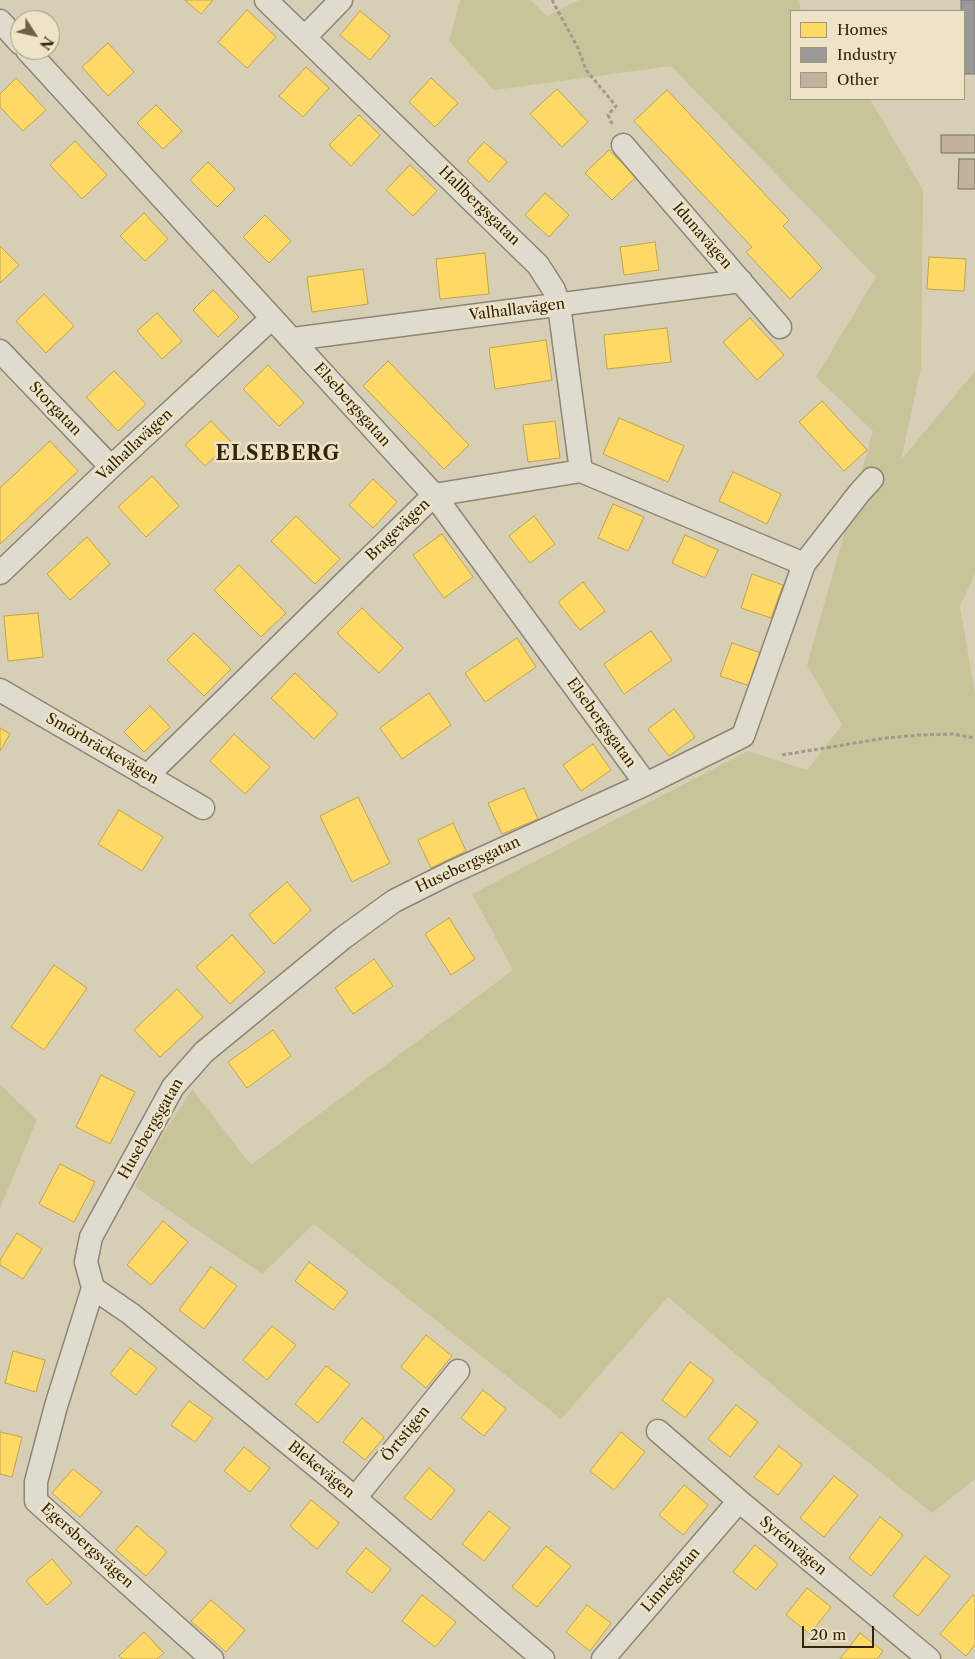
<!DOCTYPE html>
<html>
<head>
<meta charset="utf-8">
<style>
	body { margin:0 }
	#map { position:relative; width:975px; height:1659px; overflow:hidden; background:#d7ceb6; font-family:"Libre Caslon Text",serif }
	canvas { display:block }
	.legend { position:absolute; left:790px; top:10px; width:175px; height:90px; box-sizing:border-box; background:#ede3c7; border:1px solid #a3977b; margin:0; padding:6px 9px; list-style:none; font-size:15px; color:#352409 }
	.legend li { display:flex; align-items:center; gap:10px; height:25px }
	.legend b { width:25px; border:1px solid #a3977b }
	.north { position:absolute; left:10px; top:10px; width:50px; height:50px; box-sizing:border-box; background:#ede3c7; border:1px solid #a3977b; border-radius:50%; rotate:125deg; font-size:14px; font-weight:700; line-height:20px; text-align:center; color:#352409 }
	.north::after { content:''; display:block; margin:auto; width:18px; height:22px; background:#6e6046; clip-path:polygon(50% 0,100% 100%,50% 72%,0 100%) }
	.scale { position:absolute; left:802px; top:1626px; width:72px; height:22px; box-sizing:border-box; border:2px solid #352409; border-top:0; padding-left:6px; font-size:15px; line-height:18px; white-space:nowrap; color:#352409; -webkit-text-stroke:4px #ede3c7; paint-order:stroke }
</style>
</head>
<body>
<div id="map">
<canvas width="975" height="1659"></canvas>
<ul class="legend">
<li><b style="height:14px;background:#ffd966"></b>Homes</li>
<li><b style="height:14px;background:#999"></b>Industry</li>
<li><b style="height:14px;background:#c2b19d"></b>Other</li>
</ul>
<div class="north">N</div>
<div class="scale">20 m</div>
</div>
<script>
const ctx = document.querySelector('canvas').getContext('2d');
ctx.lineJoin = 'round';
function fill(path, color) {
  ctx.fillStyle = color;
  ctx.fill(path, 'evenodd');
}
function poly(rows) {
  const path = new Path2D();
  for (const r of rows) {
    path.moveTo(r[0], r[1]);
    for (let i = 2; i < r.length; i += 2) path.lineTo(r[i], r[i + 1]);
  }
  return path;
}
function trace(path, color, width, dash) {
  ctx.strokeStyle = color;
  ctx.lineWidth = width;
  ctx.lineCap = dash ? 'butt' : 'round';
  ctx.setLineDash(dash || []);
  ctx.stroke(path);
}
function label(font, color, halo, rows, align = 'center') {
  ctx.font = font + ' "Libre Caslon Text",serif';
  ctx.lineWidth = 5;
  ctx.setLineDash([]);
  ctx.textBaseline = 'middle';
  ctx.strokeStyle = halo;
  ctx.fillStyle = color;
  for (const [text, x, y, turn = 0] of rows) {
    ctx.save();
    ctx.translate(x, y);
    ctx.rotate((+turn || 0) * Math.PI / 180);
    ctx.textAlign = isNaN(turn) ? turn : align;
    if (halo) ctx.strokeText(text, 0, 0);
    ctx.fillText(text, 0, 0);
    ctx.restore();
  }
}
fill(poly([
	[460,0,530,0,547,16,579,0,799,0,801,11,791,11,791,99,870,99,923,190,921,368,901,460,975,371,975,574,960,606,975,694,975,1479,932,1513,796,1405,668,1297,561,1419,314,1224,262,1274,135,1187,157,1144,192,1089,251,1165,513,970,472,894,748,751,807,770,842,725,807,665,873,431,816,377,876,277,671,66,494,90,449,41],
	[0,1084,37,1120,0,1208]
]), '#c7c49a');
const homes = poly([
	[185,0,213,0,201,14,185,0],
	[247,10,276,37,247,68,218,42,247,10],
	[360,11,390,36,370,60,340,35,360,11],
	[108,43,134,72,108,96,82,67,108,43],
	[306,67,329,88,303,117,279,96,306,67],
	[16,78,46,110,23,131,0,107,0,94,16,78],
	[431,78,458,103,435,127,409,102,431,78],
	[557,89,588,122,562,147,530,114,557,89],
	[667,90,789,220,783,226,822,268,790,299,746,252,752,247,634,121,667,90],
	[156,105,182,131,163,149,137,123,156,105],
	[359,115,380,135,351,166,329,145,359,115],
	[75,141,107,175,82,199,50,165,75,141],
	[484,142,507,162,489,182,467,161,484,142],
	[609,150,636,177,612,200,585,173,609,150],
	[208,162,235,189,217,207,190,180,208,162],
	[410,165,437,191,413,216,386,190,410,165],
	[545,193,569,215,549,237,525,215,545,193],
	[144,213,168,239,145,261,120,236,144,213],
	[265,215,291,241,269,263,243,237,265,215],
	[655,242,659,270,624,275,620,247,655,242],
	[0,246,19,265,0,283,0,246],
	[485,253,489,294,440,299,436,259,485,253],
	[929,257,966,259,964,291,927,289,929,257],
	[363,269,368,304,312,312,307,277,363,269],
	[213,290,239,317,218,337,193,310,213,290],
	[44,294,74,326,46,353,16,321,44,294],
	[157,313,182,341,162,359,137,331,157,313],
	[750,318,784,355,757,380,723,342,750,318],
	[667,328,671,362,607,369,604,335,667,328],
	[546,340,552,380,495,389,489,348,546,340],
	[388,361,469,445,444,469,363,386,388,361],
	[268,365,304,403,279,426,243,389,268,365],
	[114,371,146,404,118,431,86,397,114,371],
	[822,401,867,450,844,471,799,422,822,401],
	[619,418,684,446,668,482,603,454,619,418],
	[211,421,231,442,205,466,185,445,211,421],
	[555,421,560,458,528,462,523,425,555,421],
	[50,441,78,471,0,544,0,488,50,441],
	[733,472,781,494,767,524,719,501,733,472],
	[152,476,179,506,146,537,118,507,152,476],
	[373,479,397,502,373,528,349,505,373,479],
	[613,504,644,517,628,551,598,538,613,504],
	[296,516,340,559,315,584,271,541,296,516],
	[534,516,555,544,530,563,509,536,534,516],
	[442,534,473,577,444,598,413,555,442,534],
	[685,535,718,550,705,578,672,563,685,535],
	[87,537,110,564,70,600,47,574,87,537],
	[239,565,286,613,261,637,214,590,239,565],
	[752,574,783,585,771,618,741,608,752,574],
	[583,582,605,611,580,630,558,602,583,582],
	[362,608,403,648,379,673,337,633,362,608],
	[38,613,43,657,8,661,4,616,38,613],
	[651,631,672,660,624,694,604,664,651,631],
	[194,633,231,669,204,696,167,660,194,633],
	[517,638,536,667,485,702,465,673,517,638],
	[732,643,761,653,750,686,720,676,732,643],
	[295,673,338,714,314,739,271,698,295,673],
	[429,693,451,725,402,759,380,728,429,693],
	[150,706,170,727,144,752,124,732,150,706],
	[674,709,695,737,669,756,648,729,674,709],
	[0,728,10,734,0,751,0,728],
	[234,734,270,767,245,794,210,761,234,734],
	[593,744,611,770,581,791,563,765,593,744],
	[524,788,538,819,502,834,488,803,524,788],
	[358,797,390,863,352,882,320,816,358,797],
	[119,810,163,837,142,871,98,844,119,810],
	[453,823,466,851,431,868,418,840,453,823],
	[287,882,311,910,274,944,249,915,287,882],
	[449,918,475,959,451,975,425,934,449,918],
	[232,935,265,972,230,1004,196,967,232,935],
	[374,959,393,986,353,1014,335,988,374,959],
	[54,965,87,988,44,1050,11,1027,54,965],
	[177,989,203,1017,160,1057,134,1030,177,989],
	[273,1030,291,1056,247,1088,228,1062,273,1030],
	[101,1075,135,1092,110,1144,76,1127,101,1075],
	[60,1164,95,1182,74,1222,39,1204,60,1164],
	[163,1221,188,1242,151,1285,127,1265,163,1221],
	[17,1233,42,1249,23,1279,0,1265,0,1260,17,1233],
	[309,1262,348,1292,333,1310,295,1281,309,1262],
	[211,1267,237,1286,204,1329,179,1310,211,1267],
	[272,1326,296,1345,267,1380,243,1360,272,1326],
	[426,1335,452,1356,426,1388,401,1367,426,1335],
	[130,1348,157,1368,136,1395,110,1374,130,1348],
	[13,1351,45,1360,36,1392,5,1383,13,1351],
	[690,1362,714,1380,685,1418,662,1400,690,1362],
	[326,1366,350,1384,318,1423,295,1404,326,1366],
	[483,1390,506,1409,484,1436,461,1418,483,1390],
	[189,1401,213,1418,195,1442,171,1425,189,1401],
	[736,1405,758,1422,730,1457,708,1439,736,1405],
	[362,1418,384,1437,365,1460,343,1442,362,1418],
	[0,1432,22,1437,12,1477,0,1474,0,1432],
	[621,1432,645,1452,614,1490,590,1471,621,1432],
	[779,1446,802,1465,778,1495,754,1477,779,1446],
	[244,1447,270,1468,250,1492,224,1471,244,1447],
	[429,1468,455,1490,431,1520,404,1498,429,1468],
	[73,1469,102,1492,80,1517,52,1493,73,1469],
	[834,1476,858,1495,824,1537,800,1518,834,1476],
	[684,1485,708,1505,683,1535,659,1515,684,1485],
	[311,1500,339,1523,317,1549,290,1526,311,1500],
	[489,1511,510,1528,484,1561,462,1544,489,1511],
	[880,1517,903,1535,871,1576,849,1558,880,1517],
	[137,1526,167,1552,146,1576,116,1550,137,1526],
	[755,1545,778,1564,756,1590,733,1572,755,1545],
	[546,1546,571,1566,537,1607,512,1587,546,1546],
	[366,1548,391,1569,372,1593,346,1572,366,1548],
	[925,1556,950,1576,918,1616,893,1596,925,1556],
	[52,1559,72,1583,47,1605,26,1581,52,1559],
	[807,1588,831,1607,810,1634,786,1615,807,1588],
	[422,1595,456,1622,435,1647,402,1621,422,1595],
	[973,1595,975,1597,975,1645,966,1656,940,1634,973,1595],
	[211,1600,245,1630,226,1652,191,1621,211,1600],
	[587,1605,611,1623,590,1651,566,1632,587,1605],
	[144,1632,164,1653,157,1659,122,1659,119,1656,144,1632],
	[860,1633,883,1651,877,1659,840,1659,860,1633]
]);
fill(homes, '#ffd966');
trace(homes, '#c2a34a', 1);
const industry = poly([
	[961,0,975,0,975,74,964,74,964,11,961,11,961,0]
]);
fill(industry, '#999');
trace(industry, '#7b766e', 1);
const building = poly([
	[941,135,975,135,975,153,941,153,941,135],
	[959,159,975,159,975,189,958,189,959,159]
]);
fill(building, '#c2b19d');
trace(building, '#766f5f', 1);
const street = poly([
	[266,0,538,265,554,290,559,305,581,471],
	[0,21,20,43],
	[305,37,341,0],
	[27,50,434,495,646,784],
	[623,145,780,327],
	[293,339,741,281],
	[0,351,111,467],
	[0,573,111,467,272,318],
	[0,690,203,808],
	[147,776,434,495,581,471,804,564],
	[93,1288,86,1262,91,1237,173,1087,204,1052,343,938,394,901,450,873,646,784,743,736,804,564,860,492,872,479],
	[93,1288,131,1314,355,1498,543,1659],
	[93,1288,56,1406,36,1482,36,1501,212,1659],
	[658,1431,739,1501,929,1659],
	[355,1498,458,1371],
	[603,1659,739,1501]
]);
trace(street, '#8d8676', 25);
trace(poly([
	[552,0,578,48,586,70,616,106,608,115,613,126],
	[782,755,886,738,921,735,953,734,975,738]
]), '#a09b8f', 3, [4, 2.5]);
trace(street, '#e0dbcf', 22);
label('15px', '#352409', '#ede3c7', [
	["Hallbergsgatan",479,206,44],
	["Idunavägen",702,236,49],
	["Valhallavägen",517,310,-7],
	["Elsebergsgatan",352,405,48],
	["Storgatan",55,409,46],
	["Valhallavägen",135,445,-43],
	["Bragevägen",398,530,-44],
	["Elsebergsgatan",601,723,54],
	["Smörbräckevägen",102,749,30],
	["Husebergsgatan",468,865,-25],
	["Husebergsgatan",151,1129,-60],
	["Örtstigen",406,1434,-51],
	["Blekevägen",321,1470,39],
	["Egersbergsvägen",87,1546,42],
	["Syrénvägen",793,1546,40],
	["Linnégatan",671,1580,-49]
]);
ctx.letterSpacing = '1px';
label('bold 20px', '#352409', '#ede3c7', [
	["ELSEBERG",278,454]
]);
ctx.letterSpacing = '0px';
</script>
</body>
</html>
